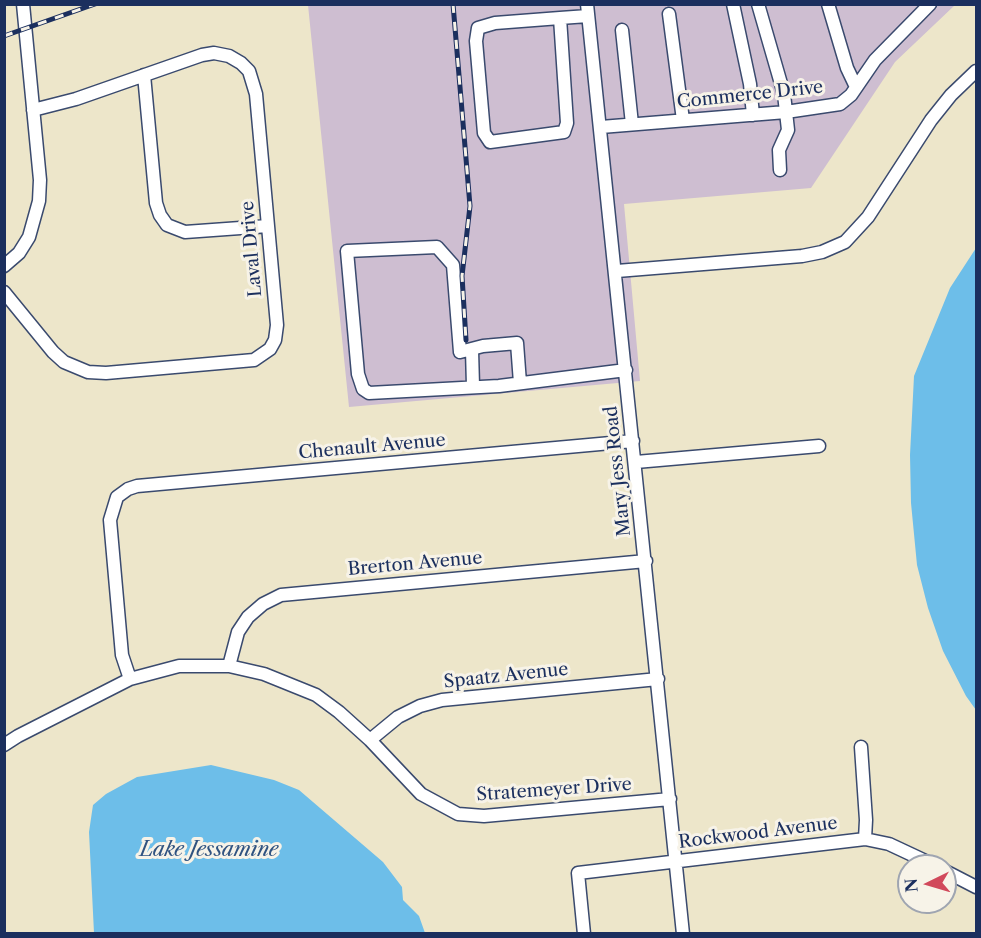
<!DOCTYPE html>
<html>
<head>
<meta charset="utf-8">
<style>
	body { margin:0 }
	#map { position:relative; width:981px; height:938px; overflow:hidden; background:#ede6ca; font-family:"Libre Caslon Text",serif }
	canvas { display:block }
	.frame { position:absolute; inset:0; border:6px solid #1b2f5e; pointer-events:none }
	.north { position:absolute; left:897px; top:854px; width:60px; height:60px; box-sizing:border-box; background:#f7f3e8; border:2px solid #9fa5b1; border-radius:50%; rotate:265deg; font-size:16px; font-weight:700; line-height:24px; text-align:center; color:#1b2f5e }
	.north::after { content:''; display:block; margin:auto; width:21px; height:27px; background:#d1495b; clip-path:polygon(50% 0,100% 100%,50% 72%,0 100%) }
</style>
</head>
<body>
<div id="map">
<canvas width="981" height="938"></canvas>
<div class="frame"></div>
<div class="north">N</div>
</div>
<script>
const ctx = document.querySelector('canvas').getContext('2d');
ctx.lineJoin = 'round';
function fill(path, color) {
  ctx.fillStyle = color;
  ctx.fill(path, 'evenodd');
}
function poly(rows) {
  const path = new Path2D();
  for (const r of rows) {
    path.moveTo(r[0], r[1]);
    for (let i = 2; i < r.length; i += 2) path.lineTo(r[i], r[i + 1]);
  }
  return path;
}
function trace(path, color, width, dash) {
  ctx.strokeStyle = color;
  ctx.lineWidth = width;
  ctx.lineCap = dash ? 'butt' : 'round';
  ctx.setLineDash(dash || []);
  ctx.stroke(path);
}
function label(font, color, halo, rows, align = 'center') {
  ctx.font = font + ' "Libre Caslon Text",serif';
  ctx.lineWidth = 6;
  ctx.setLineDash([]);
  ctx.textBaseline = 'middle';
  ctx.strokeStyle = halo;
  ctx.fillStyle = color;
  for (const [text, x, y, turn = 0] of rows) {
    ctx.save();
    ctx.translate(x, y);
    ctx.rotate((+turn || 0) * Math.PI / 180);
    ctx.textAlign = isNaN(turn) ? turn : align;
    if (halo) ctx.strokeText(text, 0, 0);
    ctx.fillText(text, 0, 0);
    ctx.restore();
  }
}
fill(poly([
	[308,5,955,5,895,62,811,188,624,204,640,381,349,407]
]), '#cebed1');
fill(poly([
	[976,248,976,710,966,696,943,651,928,608,917,565,911,503,910,455,914,376,950,288],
	[211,765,274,780,299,790,383,862,402,887,403,900,419,916,425,933,94,933,89,832,93,805,106,794,137,777]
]), '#6dbee9');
const minor = poly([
	[587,4,683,934],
	[733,4,750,84,753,115],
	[758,4,784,94,788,130,779,150,780,170],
	[828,4,847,68,856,87],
	[669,14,683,120],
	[560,18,567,123,564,132,490,142,484,133,476,41,478,28,495,23,560,18,588,16],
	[622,30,632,124],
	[144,75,156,203,160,215,167,225,185,232,268,226],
	[601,127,786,112,840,104,851,95,875,60,930,4],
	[4,266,19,253,29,237,39,201,40,180,23,4],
	[617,271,802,256,822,252,845,242,868,217,931,120,951,95,976,71],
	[4,292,53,352,64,362,88,372,106,373,254,360,270,349,275,340,277,325,256,94,249,71,241,63,229,56,214,53,202,55,76,99,33,110],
	[472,350,473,386],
	[520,383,517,343,483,346,460,352,453,265,437,247,347,251,358,374,363,389,369,393,499,386,626,370],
	[636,462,819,446],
	[229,666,238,632,248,617,263,604,281,595,646,561],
	[130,679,122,655,110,520,117,497,128,489,137,486,633,441],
	[370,740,398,717,420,706,442,700,658,679],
	[4,745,18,736,130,679,179,666,229,666,264,674,316,695,339,712,370,740,421,794,458,814,484,816,670,799],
	[861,747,866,820,865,839],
	[945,871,976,887],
	[584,934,578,873,865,839,889,844,936,866]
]);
trace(minor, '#3a4a6e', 15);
trace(minor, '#fff', 12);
const rail = poly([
	[453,4,470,206,462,276,466,340],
	[4,36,95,4]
]);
trace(rail, '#1b2f5e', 5);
trace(rail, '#f7f3e8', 3, [9]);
label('18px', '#1b2f5e', '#f7f3e8', [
	["Commerce Drive",750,95,-6],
	["Laval Drive",252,249,-95],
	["Chenault Avenue",372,447,-5],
	["Mary Jess Road",618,471,-96],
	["Brerton Avenue",415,564,-5],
	["Spaatz Avenue",506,676,-6],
	["Stratemeyer Drive",554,790,-4],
	["Rockwood Avenue",758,833,-7]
]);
label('italic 20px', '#305381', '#f7f3e8', [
	["Lake Jessamine",209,850]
]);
</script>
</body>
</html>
